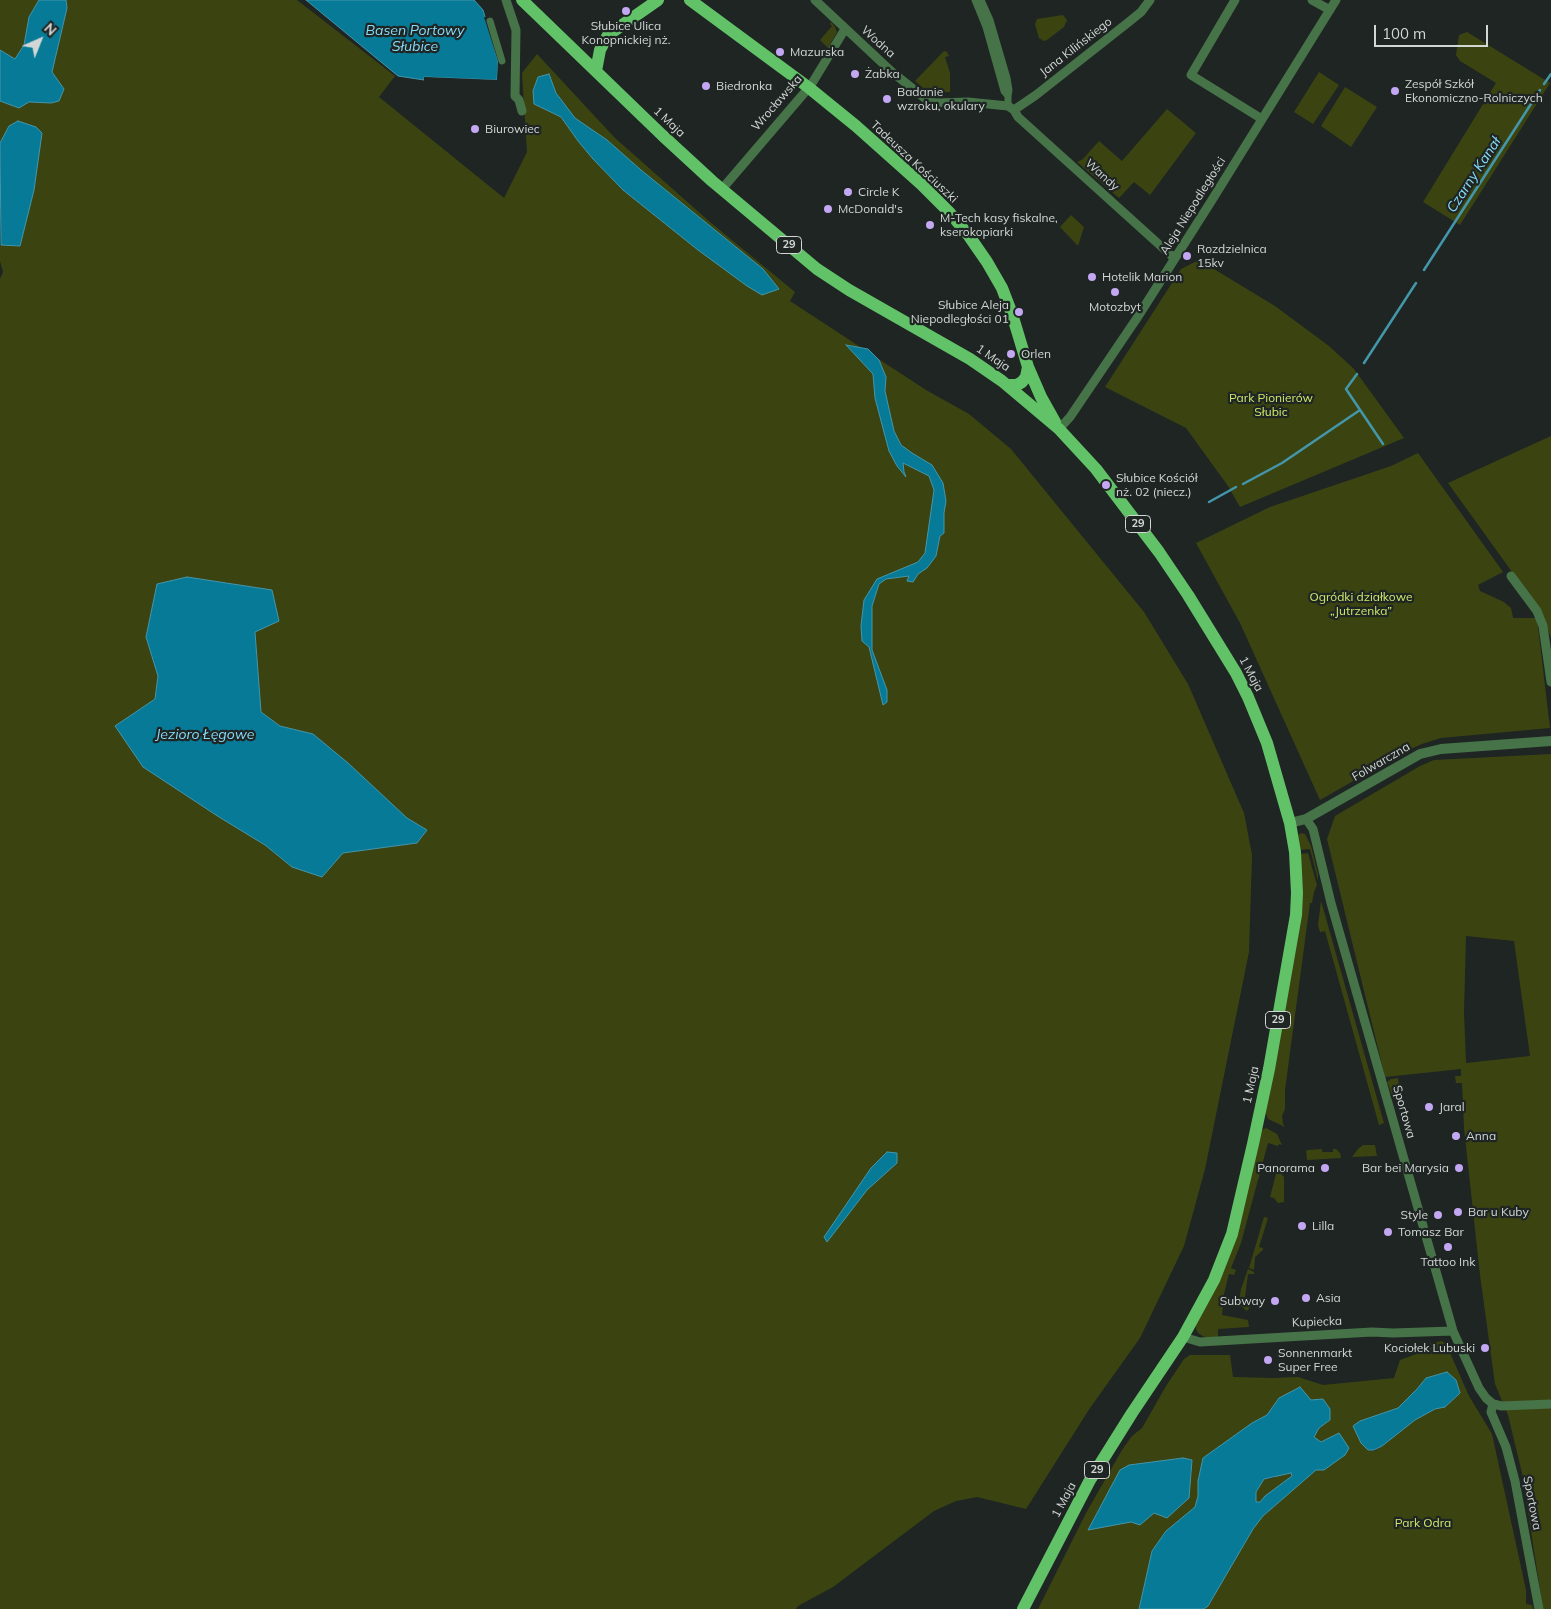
<!DOCTYPE html>
<html>
<head>
<meta charset="utf-8">
<style>
	body { margin:0 }
	#map { position:relative; width:1551px; height:1609px; overflow:hidden; background:#1e2523; font-family:Mulish,sans-serif }
	canvas { display:block }
	.north { position:absolute; left:15px; top:15px; width:50px; height:50px; -webkit-text-stroke:4px #1e2523; paint-order:stroke; rotate:44deg; font-size:14px; font-weight:700; line-height:20px; text-align:center; color:#d2d7d5 }
	.north::after { content:''; display:block; margin:auto; width:18px; height:22px; background:#d2d7d5; clip-path:polygon(50% 0,100% 100%,50% 72%,0 100%) }
	.scale { position:absolute; left:1374px; top:25px; width:114px; height:22px; box-sizing:border-box; border:2px solid #d2d7d5; border-top:0; padding-left:6px; font-size:15px; line-height:18px; white-space:nowrap; color:#d2d7d5; -webkit-text-stroke:4px #1e2523; paint-order:stroke }
</style>
</head>
<body>
<div id="map">
<canvas width="1551" height="1609"></canvas>
<div class="north">N</div>
<div class="scale">100 m</div>
</div>
<script>
const ctx = document.querySelector('canvas').getContext('2d');
ctx.lineJoin = 'round';
function fill(path, color) {
  ctx.fillStyle = color;
  ctx.fill(path, 'evenodd');
}
function poly(rows) {
  const path = new Path2D();
  for (const r of rows) {
    path.moveTo(r[0], r[1]);
    for (let i = 2; i < r.length; i += 2) path.lineTo(r[i], r[i + 1]);
  }
  return path;
}
function trace(path, color, width, dash) {
  ctx.strokeStyle = color;
  ctx.lineWidth = width;
  ctx.lineCap = dash ? 'butt' : 'round';
  ctx.setLineDash(dash || []);
  ctx.stroke(path);
}
function label(font, color, halo, rows, align = 'center') {
  ctx.font = font + ' Mulish,sans-serif';
  ctx.lineWidth = 4.5;
  ctx.setLineDash([]);
  ctx.textBaseline = 'middle';
  ctx.strokeStyle = halo;
  ctx.fillStyle = color;
  for (const [text, x, y, turn = 0] of rows) {
    ctx.save();
    ctx.translate(x, y);
    ctx.rotate((+turn || 0) * Math.PI / 180);
    ctx.textAlign = isNaN(turn) ? turn : align;
    if (halo) ctx.strokeText(text, 0, 0);
    ctx.fillText(text, 0, 0);
    ctx.restore();
  }
}
fill(poly([
	[0,0,39,0,29,17,24,45,15,59,0,50],
	[66,0,297,0,395,76,379,97,504,198,527,152,522,73,537,54,615,138,710,222,795,292,790,301,926,390,969,414,1011,449,1144,612,1188,684,1244,813,1252,855,1249,952,1205,1169,1184,1246,1140,1338,1090,1408,1026,1509,977,1497,956,1501,934,1511,833,1587,798,1606,796,1609,0,1609,0,279,3,272,0,261,0,245,20,246,9,126,0,143,0,101,19,108,29,102,51,103,63,89,52,72,67,8],
	[549,74,556,93,575,118,607,140,641,170,763,269,778,288,747,286,698,250,623,190,593,159,578,141,561,117,534,103],
	[255,632,261,712,280,726,313,734,407,818,427,830,417,843,343,853,322,877,292,867,265,845,175,788,116,726,155,699,158,676,146,637],
	[1063,15,1067,20,1064,27,1047,40,1044,41,1039,38,1035,24,1037,19],
	[831,22,835,27,837,32,828,48,820,40,832,26,830,24],
	[1467,32,1550,83,1460,225,1423,202,1496,83,1460,61,1456,55,1459,35],
	[944,51,947,52,949,56,945,57,950,73,950,92,928,92,915,81],
	[1319,72,1339,85,1313,124,1294,112],
	[1345,87,1377,107,1351,147,1321,126],
	[1167,109,1196,133,1150,195,1134,182,1119,198,1077,162,1083,159,1099,141,1122,161],
	[1071,215,1084,227,1078,246,1060,227],
	[1199,260,1275,306,1329,346,1354,369,1404,438,1240,507,1228,486,1186,428,1105,387,1181,269],
	[1551,436,1551,638,1543,615,1448,483],
	[1418,453,1503,572,1478,585,1480,591,1504,602,1511,608,1513,618,1537,618,1550,728,1441,738,1422,744,1406,751,1320,800,1240,623,1196,543,1270,507,1391,466],
	[1551,754,1551,1609,1543,1609,1522,1473,1508,1415,1495,1384,1480,1275,1464,1128,1462,1083,1456,1083,1455,1076,1461,1076,1461,1069,1385,1077,1327,839,1335,816,1420,766,1434,760],
	[1466,936,1514,941,1530,1056,1466,1063,1464,1012],
	[1301,833,1305,834,1311,846,1318,874,1318,880,1310,849,1300,850,1298,835],
	[1308,853,1317,885,1314,892,1312,903,1310,903,1285,1090,1285,1109,1282,1116,1283,1124,1285,1127,1268,1119,1265,1111,1300,854],
	[1321,901,1384,1123,1379,1125,1325,931,1320,932,1318,925],
	[1398,1078,1401,1098,1394,1100,1387,1082,1391,1079],
	[1266,1128,1277,1134,1282,1145,1279,1144,1278,1146,1268,1143,1241,1243,1231,1268,1236,1270,1234,1275,1229,1274,1224,1294,1222,1315,1248,1320,1249,1327,1218,1329,1218,1337,1206,1338,1198,1333,1196,1329,1196,1324,1262,1130],
	[1363,1145,1375,1145,1377,1156,1352,1157,1358,1149],
	[1322,1149,1322,1152,1333,1152,1333,1149,1336,1149,1340,1153,1341,1158,1307,1160,1306,1151,1308,1150],
	[1280,1173,1284,1177,1284,1202,1278,1203,1274,1198,1270,1197,1276,1174],
	[1264,1217,1268,1218,1259,1247,1263,1248,1263,1250,1255,1257,1254,1270,1249,1268],
	[1248,1269,1254,1272,1254,1274,1248,1274,1245,1297,1251,1302,1250,1307,1247,1311,1236,1302,1239,1302,1241,1289],
	[1442,1341,1447,1346,1469,1396,1492,1434,1526,1590,1526,1604,1532,1605,1533,1609,1204,1609,1208,1606,1253,1529,1263,1516,1316,1470,1324,1470,1321,1442,1313,1437,1319,1428,1330,1420,1330,1409,1311,1400,1279,1398,1267,1415,1252,1423,1203,1458,1198,1481,1198,1496,1195,1507,1166,1531,1152,1551,1139,1609,1038,1609,1086,1513,1122,1450,1132,1436,1142,1428,1166,1386,1184,1359,1190,1355,1230,1355,1233,1377,1273,1378,1298,1377,1323,1385,1394,1378,1400,1360,1424,1351,1415,1347],
	[1447,1372,1460,1393,1445,1407,1435,1409,1415,1420,1375,1451,1368,1450,1360,1421,1398,1408,1417,1389,1426,1378],
	[1183,1458,1192,1460,1140,1524,1131,1522,1088,1530,1102,1503,1129,1465],
	[1291,1472,1292,1476,1265,1496,1260,1502,1256,1502,1256,1492,1264,1479,1274,1478,1279,1474]
]), '#3b4411');
const water = poly([
	[39,0,66,0,67,8,52,72,64,89,59,101,51,103,29,102,19,108,0,101,0,50,15,59,24,45,29,17,39,0],
	[306,0,474,0,483,10,498,61,497,80,424,77,424,80,398,76,306,0],
	[549,74,556,93,575,118,607,140,641,170,763,269,779,289,762,295,747,286,698,250,623,190,593,159,578,141,561,117,534,104,533,91,538,77,549,74],
	[18,121,36,127,42,133,34,190,20,246,1,245,0,143,9,126,18,121],
	[846,345,868,349,879,360,886,377,885,391,894,431,901,445,912,453,932,465,943,483,946,501,944,513,944,533,940,536,936,556,927,568,918,574,913,582,907,581,909,576,886,579,879,584,872,606,872,650,887,690,887,702,883,705,869,647,862,641,861,626,864,600,877,579,918,562,925,553,934,490,929,476,903,463,904,472,906,477,897,466,889,451,875,398,873,374,846,345],
	[187,577,272,590,279,621,255,632,261,712,280,726,313,734,348,763,407,818,427,830,417,843,343,853,322,877,292,867,265,845,219,817,143,767,115,726,155,699,158,676,146,637,157,584,187,577],
	[887,1152,897,1153,897,1163,867,1190,827,1242,824,1237,871,1168,887,1152],
	[1447,1372,1456,1380,1460,1393,1445,1407,1435,1409,1415,1420,1382,1446,1374,1450,1368,1450,1361,1443,1353,1426,1360,1421,1398,1408,1417,1389,1426,1378,1447,1372],
	[1300,1387,1311,1400,1323,1399,1330,1409,1330,1420,1319,1428,1314,1437,1321,1442,1339,1433,1349,1448,1345,1455,1324,1470,1316,1470,1263,1516,1253,1529,1208,1606,1204,1609,1139,1609,1152,1551,1166,1531,1195,1507,1198,1496,1198,1481,1203,1458,1252,1423,1267,1415,1279,1398,1300,1387],
	[1291,1473,1292,1476,1265,1496,1260,1502,1256,1502,1256,1492,1264,1479,1291,1473],
	[1183,1458,1192,1460,1189,1498,1167,1518,1154,1513,1140,1525,1131,1522,1088,1530,1120,1470,1129,1465,1183,1458]
]);
fill(water, '#077a98');
trace(water, '#4496aa', 1);
fill(poly([
	[484,17,487,17,500,61,499,82,426,79,425,82,424,82,424,77,497,80,498,61]
]), '#1e2523');
trace(poly([
	[1544,84,1551,74],
	[1424,270,1540,90],
	[1364,363,1416,283],
	[1357,374,1346,389,1383,444],
	[1243,484,1282,463,1360,410],
	[1209,502,1236,487]
]), '#4496aa', 2.5);
trace(poly([
	[975,0,986,27,1004,91,1008,96,1008,106],
	[981,0,990,20,1007,78,1009,90,1008,96],
	[490,21,502,61]
]), '#467348', 7);
trace(poly([
	[506,0,516,30,515,96,519,100,522,111],
	[815,0,892,72,927,100,936,103,968,102,1008,106,1014,110,1018,117,1174,258],
	[1235,0,1191,75,1262,119],
	[1312,0,1330,10],
	[1014,110,1036,95,1130,21,1141,12,1150,0],
	[722,189,811,85,845,29],
	[1059,429,1070,417,1137,318,1212,200,1336,0],
	[1511,576,1537,611,1543,626,1551,682],
	[1306,819,1313,829,1331,903,1453,1331,1479,1388,1486,1398,1493,1404,1502,1406,1551,1404],
	[1183,1337,1200,1342,1372,1332,1393,1333,1453,1331],
	[1493,1404,1491,1412,1506,1447,1515,1481,1539,1609]
]), '#467348', 9);
trace(poly([
	[1290,823,1306,819,1420,754,1441,749,1551,741]
]), '#467348', 10);
trace(poly([
	[522,0,662,135,712,181,817,269,849,290,970,359,1002,381,1059,429,1096,469,1159,552,1188,595,1236,673,1248,697,1267,743,1290,823,1295,852,1297,893,1296,915,1269,1069,1253,1144,1232,1234,1214,1280,1183,1337,1132,1413,1090,1480,1023,1609],
	[690,0,808,87,856,126,921,184,950,213,969,236,987,262,1002,288,1012,314,1028,367,1041,397,1055,422],
	[596,71,600,50,608,35,658,0],
	[1008,385,1017,385,1022,382,1026,377,1028,367]
]), '#62c268', 12);
for (const [x, y, r, color] of [
	[626,11,5,"#c3a7f2"],
	[780,52,5,"#c3a7f2"],
	[855,74,5,"#c3a7f2"],
	[706,86,5,"#c3a7f2"],
	[1395,91,5,"#c3a7f2"],
	[887,99,5,"#c3a7f2"],
	[475,129,5,"#c3a7f2"],
	[848,192,5,"#c3a7f2"],
	[828,209,5,"#c3a7f2"],
	[930,225,5,"#c3a7f2"],
	[1187,256,5,"#c3a7f2"],
	[1092,277,5,"#c3a7f2"],
	[1115,292,5,"#c3a7f2"],
	[1019,312,5,"#c3a7f2"],
	[1011,354,5,"#c3a7f2"],
	[1106,485,5,"#c3a7f2"],
	[1429,1107,5,"#c3a7f2"],
	[1456,1136,5,"#c3a7f2"],
	[1325,1168,5,"#c3a7f2"],
	[1459,1168,5,"#c3a7f2"],
	[1458,1212,5,"#c3a7f2"],
	[1438,1215,5,"#c3a7f2"],
	[1302,1226,5,"#c3a7f2"],
	[1388,1232,5,"#c3a7f2"],
	[1448,1247,5,"#c3a7f2"],
	[1306,1298,5,"#c3a7f2"],
	[1275,1301,5,"#c3a7f2"],
	[1485,1348,5,"#c3a7f2"],
	[1268,1360,5,"#c3a7f2"]
]) {
  const dot = new Path2D();
  dot.arc(x, y, r, 0, 2 * Math.PI);
  ctx.fillStyle = color;
  ctx.fill(dot);
  trace(dot, '#1e2523', 2);
}
for (const [x, y, w] of [
	[789,245,25],
	[1138,524,25],
	[1278,1020,25],
	[1097,1470,25]
]) {
  const box = new Path2D();
  box.roundRect(x - w / 2, y - 8.5, w, 17, 4);
  ctx.fillStyle = '#1e2523';
  ctx.fill(box);
  trace(box, '#d2d7d5', 1);
}
label('bold 11px', '#d2d7d5', null, [
	["29",789,245],
	["29",1138,524],
	["29",1278,1020],
	["29",1097,1470]
]);
label('12px', '#d2d7d5', '#1e2523', [
	["Słubice Ulica",626,26,"center"],
	["Konopnickiej nż.",626,40,"center"],
	["Mazurska",790,52],
	["Żabka",865,74],
	["Zespół Szkół",1405,84],
	["Ekonomiczno-Rolniczych",1405,98],
	["Biedronka",716,86],
	["Badanie",897,92],
	["wzroku, okulary",897,106],
	["Biurowiec",485,129],
	["Circle K",858,192],
	["McDonald's",838,209],
	["M-Tech kasy fiskalne,",940,218],
	["kserokopiarki",940,232],
	["Rozdzielnica",1197,249],
	["15kv",1197,263],
	["Hotelik Marion",1102,277],
	["Słubice Aleja",1009,305,"right"],
	["Niepodległości 01",1009,319,"right"],
	["Motozbyt",1115,307,"center"],
	["Orlen",1021,354],
	["Słubice Kościół",1116,478],
	["nż. 02 (niecz.)",1116,492],
	["Jaral",1439,1107],
	["Anna",1466,1136],
	["Panorama",1315,1168,"right"],
	["Bar bei Marysia",1449,1168,"right"],
	["Bar u Kuby",1468,1212],
	["Style",1428,1215,"right"],
	["Lilla",1312,1226],
	["Tomasz Bar",1398,1232],
	["Tattoo Ink",1448,1262,"center"],
	["Asia",1316,1298],
	["Subway",1265,1301,"right"],
	["Kociołek Lubuski",1475,1348,"right"],
	["Sonnenmarkt",1278,1353],
	["Super Free",1278,1367]
], 'left');
label('12px', '#d2d7d5', '#1e2523', [
	["Wodna",878,42,42],
	["Jana Kilińskiego",1076,47,-38],
	["Wrocławska",777,103,-49],
	["1 Maja",669,122,43],
	["Tadeusza Kościuszki",914,162,43],
	["Wandy",1102,175,42],
	["Aleja Niepodległości",1193,206,-58],
	["1 Maja",993,358,34],
	["1 Maja",1251,674,62],
	["Folwarczna",1381,762,-30],
	["1 Maja",1251,1085,-78],
	["Sportowa",1404,1112,74],
	["Kupiecka",1317,1322,-2],
	["1 Maja",1064,1500,-62],
	["Sportowa",1532,1503,79]
]);
label('12px', '#cfe86b', '#1e2523', [
	["Park Pionierów",1271,398],
	["Słubic",1271,412],
	["Ogródki działkowe",1361,597],
	["„Jutrzenka”",1361,611],
	["Park Odra",1423,1523]
]);
label('italic 14px', '#87dcfa', '#1e2523', [
	["Basen Portowy",415,31],
	["Słubice",415,47],
	["Czarny Kanał",1474,175,-57],
	["Jezioro Łęgowe",205,735]
]);
</script>
</body>
</html>
